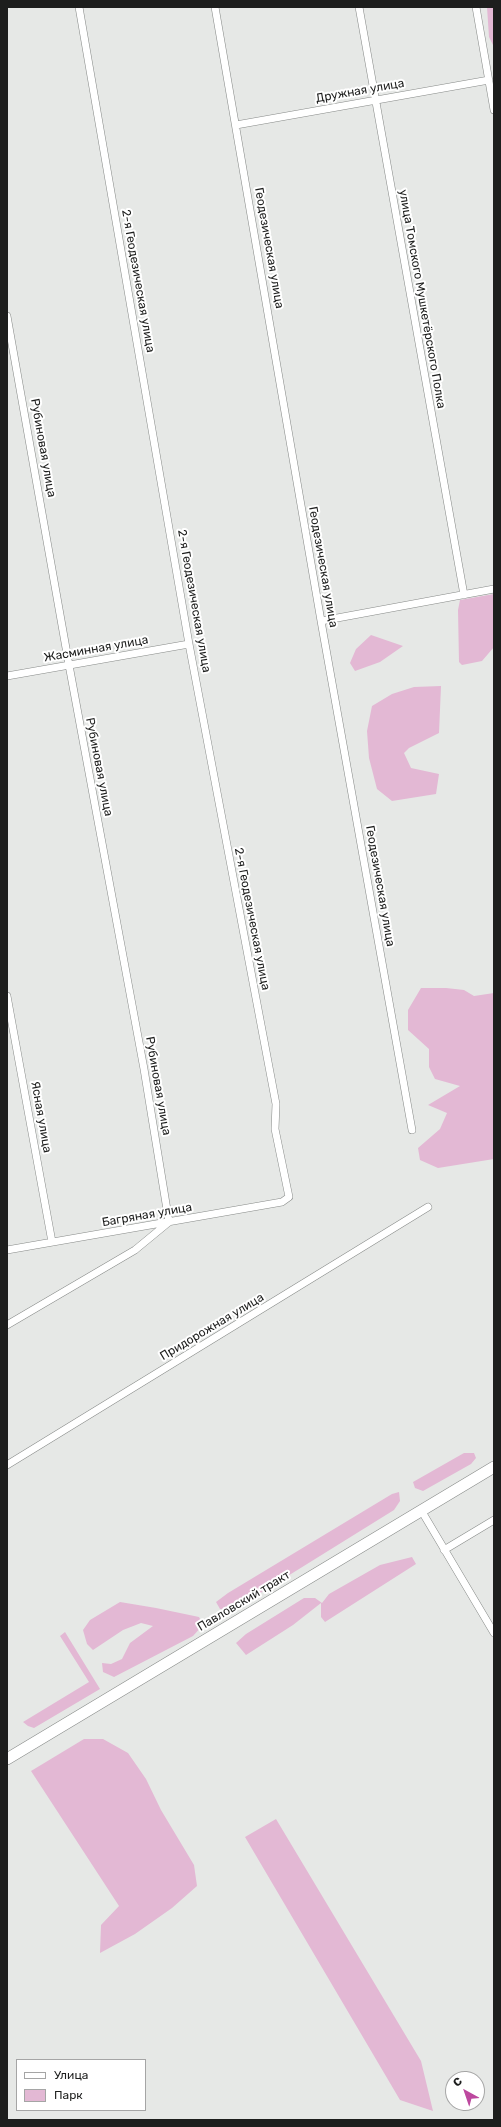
<!DOCTYPE html>
<html>
<head>
<meta charset="utf-8">
<style>
	body { margin:0 }
	#map { position:relative; width:501px; height:2127px; overflow:hidden; background:#e6e8e6; font-family:Rubik,sans-serif }
	canvas { display:block }
	.frame { position:absolute; inset:0; border:8px solid #1d1e1d; pointer-events:none }
	.legend { position:absolute; left:16px; top:2059px; width:130px; height:52px; box-sizing:border-box; background:#fff; border:1px solid #a5a5a5; margin:0; padding:5px 7px; list-style:none; font-size:12px; color:#1d1e1d }
	.legend li { display:flex; align-items:center; gap:8px; height:20px }
	.legend b { width:20px; border:1px solid #a5a5a5 }
	.north { position:absolute; left:445px; top:2071px; width:40px; height:40px; box-sizing:border-box; background:#fff; border:1px solid #a5a5a5; border-radius:50%; rotate:320deg; font-size:11px; font-weight:700; line-height:16px; text-align:center; color:#1d1e1d }
	.north::after { content:''; display:block; margin:auto; width:14px; height:18px; background:#bd489f; clip-path:polygon(50% 0,100% 100%,50% 72%,0 100%) }
</style>
</head>
<body>
<div id="map">
<canvas width="501" height="2127"></canvas>
<div class="frame"></div>
<ul class="legend">
<li><b style="height:5px;background:#fff"></b>Улица</li>
<li><b style="height:11px;background:#e3b8d4"></b>Парк</li>
</ul>
<div class="north">С</div>
</div>
<script>
const ctx = document.querySelector('canvas').getContext('2d');
ctx.lineJoin = 'round';
function fill(path, color) {
  ctx.fillStyle = color;
  ctx.fill(path, 'evenodd');
}
function poly(rows) {
  const path = new Path2D();
  for (const r of rows) {
    path.moveTo(r[0], r[1]);
    for (let i = 2; i < r.length; i += 2) path.lineTo(r[i], r[i + 1]);
  }
  return path;
}
function trace(path, color, width, dash) {
  ctx.strokeStyle = color;
  ctx.lineWidth = width;
  ctx.lineCap = dash ? 'butt' : 'round';
  ctx.setLineDash(dash || []);
  ctx.stroke(path);
}
function label(font, color, halo, rows, align = 'center') {
  ctx.font = font + ' Rubik,sans-serif';
  ctx.lineWidth = 4;
  ctx.setLineDash([]);
  ctx.textBaseline = 'middle';
  ctx.strokeStyle = halo;
  ctx.fillStyle = color;
  for (const [text, x, y, turn = 0] of rows) {
    ctx.save();
    ctx.translate(x, y);
    ctx.rotate((+turn || 0) * Math.PI / 180);
    ctx.textAlign = isNaN(turn) ? turn : align;
    if (halo) ctx.strokeText(text, 0, 0);
    ctx.fillText(text, 0, 0);
    ctx.restore();
  }
}
fill(poly([
	[487,7,494,7,494,47,489,37],
	[494,594,494,647,482,661,462,665,459,662,458,610,460,600],
	[371,635,403,646,380,662,355,671,350,663,356,649],
	[441,686,439,733,409,748,404,753,411,768,439,774,436,794,392,801,377,789,369,758,367,731,372,706,392,694,414,687],
	[421,988,446,988,464,990,474,996,494,993,494,1159,438,1168,420,1160,418,1148,440,1129,447,1113,428,1105,460,1086,435,1079,429,1067,429,1049,408,1030,408,1010],
	[464,1453,474,1453,476,1458,471,1464,423,1491,415,1488,413,1482],
	[399,1492,400,1501,394,1510,233,1610,220,1609,216,1602,228,1593,392,1494],
	[412,1557,416,1564,325,1622,321,1617,321,1603,293,1625,246,1655,236,1643,246,1634,304,1598,315,1598,322,1603,329,1594,380,1565],
	[120,1602,156,1608,199,1617,203,1625,193,1636,114,1677,103,1672,102,1663,111,1664,122,1659,130,1643,153,1626,141,1623,123,1630,93,1650,87,1644,83,1630,90,1620],
	[65,1632,100,1689,34,1728,28,1726,23,1722,89,1682,60,1636],
	[84,1739,103,1739,128,1753,146,1779,161,1810,194,1865,197,1886,172,1908,135,1934,100,1953,101,1925,119,1906,31,1771],
	[276,1819,421,2061,433,2111,400,2100,245,1837]
]), '#e3b8d4');
const minor = poly([
	[215,7,321,621,412,1130],
	[359,7,464,595],
	[476,7,494,110],
	[236,125,489,80],
	[7,316,69,665,144,1069,169,1222,135,1250,7,1325],
	[321,621,494,589],
	[7,676,189,644],
	[7,996,52,1242],
	[7,1250,282,1202,289,1197,275,1129,276,1104,189,644,79,7],
	[7,1465,428,1207],
	[421,1510,494,1633],
	[444,1550,494,1520]
]);
const primary = poly([
	[7,1759,494,1467]
]);
trace(minor, '#878a88', 8);
trace(primary, '#878a88', 12);
trace(minor, '#fff', 7);
trace(primary, '#fff', 11);
label('12px', '#1d1e1d', '#fff', [
	["Дружная улица",360,91,-10],
	["Геодезическая улица",269,248,80],
	["2-я Геодезическая улица",138,281,80],
	["улица Томского Мушкетёрского Полка",422,299,80],
	["Рубиновая улица",43,448,80],
	["Геодезическая улица",323,567,80],
	["2-я Геодезическая улица",194,601,80],
	["Жасминная улица",96,649,-10],
	["Рубиновая улица",99,767,79],
	["Геодезическая улица",380,886,80],
	["2-я Геодезическая улица",252,919,79],
	["Рубиновая улица",158,1086,80],
	["Ясная улица",41,1117,80],
	["Багряная улица",147,1215,-10],
	["Придорожная улица",212,1327,-31],
	["Павловский тракт",244,1601,-31]
]);
</script>
</body>
</html>
